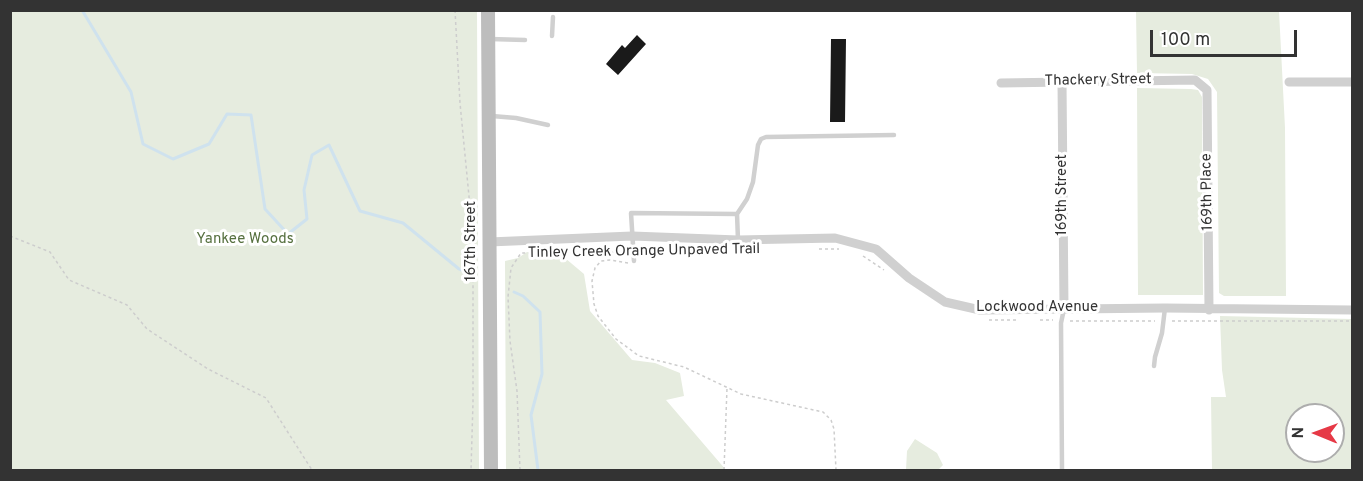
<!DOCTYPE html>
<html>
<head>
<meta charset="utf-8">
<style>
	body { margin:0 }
	#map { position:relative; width:1363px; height:481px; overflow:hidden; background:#fff; font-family:Overpass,sans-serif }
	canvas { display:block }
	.frame { position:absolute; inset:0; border:12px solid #333; pointer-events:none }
	.north { position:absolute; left:1285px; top:403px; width:60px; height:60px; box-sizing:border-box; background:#fff; border:2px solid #adadad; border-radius:50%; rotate:271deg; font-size:16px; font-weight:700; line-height:24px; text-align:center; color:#333 }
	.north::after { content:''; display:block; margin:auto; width:21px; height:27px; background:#e63946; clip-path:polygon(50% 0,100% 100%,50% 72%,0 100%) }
	.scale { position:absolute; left:1150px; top:30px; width:147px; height:27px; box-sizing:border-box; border:3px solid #333; border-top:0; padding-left:8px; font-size:18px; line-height:21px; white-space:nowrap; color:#333; -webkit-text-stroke:4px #fff; paint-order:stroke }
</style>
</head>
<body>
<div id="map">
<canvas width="1363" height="481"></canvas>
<div class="frame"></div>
<div class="north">N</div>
<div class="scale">100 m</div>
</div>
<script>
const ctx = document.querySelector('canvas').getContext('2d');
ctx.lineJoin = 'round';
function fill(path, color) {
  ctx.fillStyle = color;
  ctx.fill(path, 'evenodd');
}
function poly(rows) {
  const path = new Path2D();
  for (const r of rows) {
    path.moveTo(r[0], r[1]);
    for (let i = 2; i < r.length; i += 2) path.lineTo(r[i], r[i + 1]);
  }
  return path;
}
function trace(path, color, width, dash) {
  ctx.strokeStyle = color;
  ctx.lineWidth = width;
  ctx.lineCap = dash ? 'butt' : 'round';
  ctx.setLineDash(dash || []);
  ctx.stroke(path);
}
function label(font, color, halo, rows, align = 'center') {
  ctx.font = font + ' Overpass,sans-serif';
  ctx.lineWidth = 6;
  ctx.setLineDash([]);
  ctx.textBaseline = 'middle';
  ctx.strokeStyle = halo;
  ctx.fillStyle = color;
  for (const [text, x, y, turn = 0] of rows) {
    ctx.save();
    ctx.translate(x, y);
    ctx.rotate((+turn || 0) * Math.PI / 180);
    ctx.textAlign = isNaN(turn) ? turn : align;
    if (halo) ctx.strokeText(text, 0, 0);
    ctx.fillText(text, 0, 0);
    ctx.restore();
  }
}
fill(poly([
	[10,11,477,11,479,470,11,470],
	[1136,11,1279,11,1285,128,1286,296,1224,296,1219,293,1217,92,1208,79,1192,74,1137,73],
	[1137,88,1191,89,1198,90,1202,97,1203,295,1138,295],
	[527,252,540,253,565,258,584,274,590,311,632,360,655,363,680,373,684,396,666,400,726,470,506,470,505,261,518,258],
	[1220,316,1352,319,1352,470,1212,470,1211,397,1226,397,1222,370],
	[1297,415,1333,415,1333,451,1297,451],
	[915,439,937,453,943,465,938,470,906,470,907,451]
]), '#e6ecdf');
trace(poly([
	[82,10,131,92,143,144,173,159,209,144,227,114,251,115,265,209,288,234,307,219,304,190,312,155,329,145,360,211,403,223,459,269,468,273],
	[514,292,523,296,540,312,542,374,531,415,538,470]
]), '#cfe2ee', 3);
fill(poly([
	[637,35,646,44,618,75,606,64,622,45,625,48],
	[831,39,846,39,845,122,830,122]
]), '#1a1a1a');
trace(poly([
	[455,10,460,103,473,238,473,402,471,470],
	[10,236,50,252,69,280,127,305,147,329,208,369,266,398,312,470],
	[819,249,839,249],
	[642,251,728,250],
	[863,256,884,270],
	[628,263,610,260,601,261,595,268,592,281,594,304,598,316,616,339,639,356,684,367,741,394,823,412,831,420,834,429,836,470],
	[989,320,1017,320],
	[1040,320,1053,320],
	[1070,321,1155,321],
	[1172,321,1352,321],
	[520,470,517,391,510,341,508,297,511,268,521,253,626,252],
	[724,470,727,388]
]), '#cdcdcd', 1.5, [3, 3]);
trace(poly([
	[552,36,553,17],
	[490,39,525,40],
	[492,116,516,118,548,125],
	[737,214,747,199,753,182,758,145,761,139,766,137,894,135],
	[634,261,631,213,737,214,738,240],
	[1154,366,1155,357,1162,333,1165,308],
	[1062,470,1061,323,1064,309]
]), '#d0d0d0', 4.5);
trace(poly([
	[1062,81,1064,309],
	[1289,82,1352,82],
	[1001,83,1195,80,1207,90,1209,310],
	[489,242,632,236,738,240,835,238,876,249,909,278,945,302,980,310,1165,308,1352,310]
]), '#d0d0d0', 9);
trace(poly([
	[488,10,491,470]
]), '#bdbdbd', 14);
label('15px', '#333', '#fff', [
	["Thackery Street",1098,81,-1],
	["169th Place",1208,192,-91],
	["169th Street",1063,195,-90],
	["167th Street",472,241,-90],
	["Tinley Creek Orange Unpaved Trail",644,252,-1],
	["Lockwood Avenue",1037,308]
]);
label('15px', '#56703f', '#fff', [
	["Yankee Woods",245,240]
]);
</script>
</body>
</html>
